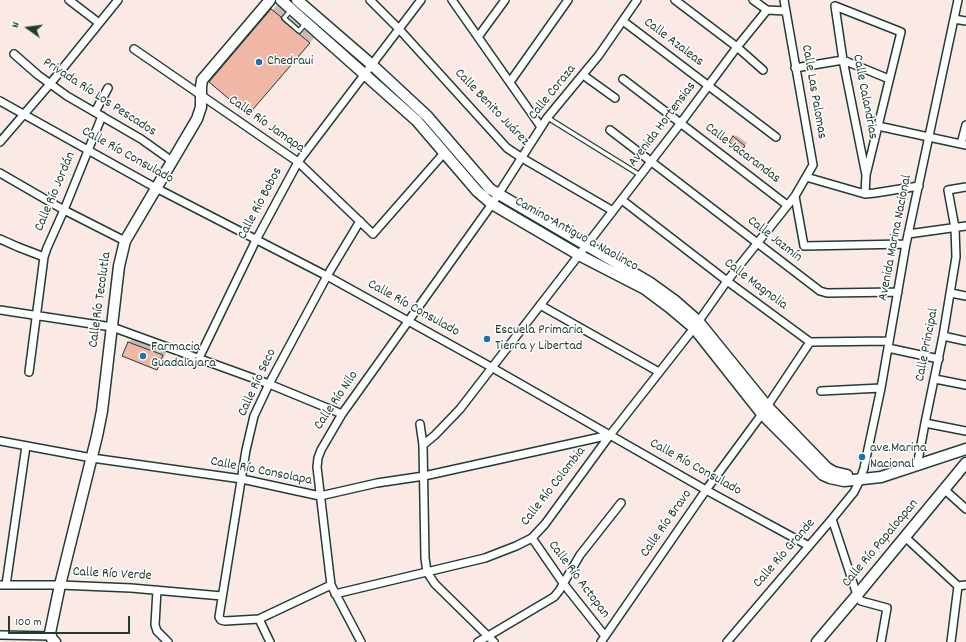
<!DOCTYPE html>
<html>
<head>
<meta charset="utf-8">
<style>
	body { margin:0 }
	#map { position:relative; width:966px; height:642px; overflow:hidden; background:#fae9e4; font-family:Dekko,sans-serif }
	canvas { display:block }
	.north { position:absolute; left:8px; top:8px; width:40px; height:40px; -webkit-text-stroke:3px #fff; paint-order:stroke; rotate:284deg; font-size:11px; font-weight:700; line-height:16px; text-align:center; color:#1f3d34 }
	.north::after { content:''; display:block; margin:auto; width:14px; height:18px; background:#1f3d34; clip-path:polygon(50% 0,100% 100%,50% 72%,0 100%) }
	.scale { position:absolute; left:8px; top:616px; width:122px; height:18px; box-sizing:border-box; border:2px solid #1f3d34; border-top:0; padding-left:5px; font-size:12px; line-height:14px; white-space:nowrap; color:#1f3d34; -webkit-text-stroke:3px #fff; paint-order:stroke }
</style>
</head>
<body>
<div id="map">
<canvas width="966" height="642"></canvas>
<div class="north">N</div>
<div class="scale">100 m</div>
</div>
<script>
const ctx = document.querySelector('canvas').getContext('2d');
ctx.lineJoin = 'round';
function fill(path, color) {
  ctx.fillStyle = color;
  ctx.fill(path, 'evenodd');
}
function poly(rows) {
  const path = new Path2D();
  for (const r of rows) {
    path.moveTo(r[0], r[1]);
    for (let i = 2; i < r.length; i += 2) path.lineTo(r[i], r[i + 1]);
  }
  return path;
}
function trace(path, color, width, dash) {
  ctx.strokeStyle = color;
  ctx.lineWidth = width;
  ctx.lineCap = dash ? 'butt' : 'round';
  ctx.setLineDash(dash || []);
  ctx.stroke(path);
}
function label(font, color, halo, rows, align = 'center') {
  ctx.font = font + ' Dekko,sans-serif';
  ctx.lineWidth = 3;
  ctx.setLineDash([]);
  ctx.textBaseline = 'middle';
  ctx.strokeStyle = halo;
  ctx.fillStyle = color;
  for (const [text, x, y, turn = 0] of rows) {
    ctx.save();
    ctx.translate(x, y);
    ctx.rotate((+turn || 0) * Math.PI / 180);
    ctx.textAlign = isNaN(turn) ? turn : align;
    if (halo) ctx.strokeText(text, 0, 0);
    ctx.fillText(text, 0, 0);
    ctx.restore();
  }
}
fill(poly([
	[277,5,286,12,287,15,314,38,252,109,211,82],
	[736,135,747,143,743,148,734,137],
	[132,339,166,352,161,365,157,369,129,342]
]), '#0003');
const building = poly([
	[271,9,281,17,282,20,310,43,248,115,209,82,271,9],
	[733,136,745,146,741,151,729,142,733,136],
	[128,342,163,355,157,370,122,356,128,342]
]);
fill(building, '#f0b7a6');
trace(building, '#1f3d34', 1);
const service = poly([
	[291,10,284,18,299,31,306,23],
	[548,118,640,175]
]);
const minor = poly([
	[69,0,99,23],
	[370,0,399,29,507,148,522,158,613,211],
	[452,0,541,127],
	[675,0,737,47,763,70],
	[753,0,767,10,786,11],
	[954,19,966,21],
	[623,21,776,137],
	[478,37,505,0],
	[134,49,298,162,373,234,444,153],
	[14,54,38,75,67,96,141,139,172,161],
	[795,68,843,60,889,79],
	[583,75,615,98],
	[623,79,787,205],
	[510,82,568,0],
	[0,101,156,188,327,276,491,367,706,490,809,546],
	[95,112,108,88],
	[878,126,966,145],
	[610,130,820,291,827,293,898,292],
	[0,142,50,84,118,0],
	[961,144,966,125],
	[0,173,64,210,125,241],
	[806,177,865,194,875,193,919,186],
	[865,194,866,175,843,60,835,6,901,32,866,175],
	[795,196,804,246,906,244],
	[622,200,727,281,810,342,889,341],
	[908,234,966,226],
	[0,239,18,247,44,257],
	[951,293,966,296],
	[540,305,659,372],
	[0,310,112,327,269,384,342,414],
	[943,336,966,341],
	[888,348,939,359],
	[199,358,256,240,298,162,421,0],
	[29,372,44,257,47,248,64,210,102,116],
	[935,379,966,385],
	[821,391,881,388],
	[925,423,966,431],
	[420,424,423,445,425,558,427,572,435,584,494,642],
	[0,441,92,458,242,479,320,496,377,483,424,476,610,435],
	[423,445,435,435,460,409,680,124,737,47,767,10],
	[917,466,925,423,943,336,956,257,955,228,948,190,966,187],
	[945,490,966,509],
	[832,519,857,595,861,601,887,608,881,642],
	[905,537,958,586,966,585],
	[532,538,563,583,605,636],
	[0,585,60,585,131,588,222,596],
	[6,585,26,446],
	[331,585,259,619,225,621,221,620,219,617,246,450,254,416,269,384,327,276,360,221],
	[157,590,155,625,157,631,168,642],
	[335,594,485,558,516,546,532,538,545,524,610,435,694,328,727,281,795,196,813,165,784,0],
	[259,619,270,642],
	[0,635,51,636],
	[361,642,331,585,317,467,318,458,321,450,342,414,492,204,547,118,599,55,637,0],
	[478,642,554,597,559,591,580,555,621,503],
	[601,642,706,490,762,414,810,342],
	[727,642,832,519,854,492,860,480,864,468,881,388,906,244,958,0],
	[951,642,958,586]
]);
const secondary = poly([
	[281,0,417,121,477,191,492,204,579,255,645,289,669,307,694,328,762,414,823,475,830,478,844,481,881,477,966,449],
	[297,0,371,64,427,116,490,189,649,282,674,300,698,321,767,406,827,468,834,472,847,475],
	[55,642,52,639,50,633,60,585,97,436,102,411,119,266,125,241,197,119,201,107,201,87,202,80,270,0],
	[817,642,857,595,966,463]
]);
trace(service, '#1f3d34', 6);
trace(minor, '#1f3d34', 10);
trace(secondary, '#1f3d34', 13);
trace(service, '#fff', 3.5);
trace(minor, '#fff', 7);
trace(secondary, '#fff', 10);
for (const [x, y, r, color] of [
	[259,62,4,"#1f6fb2"],
	[487,339,4,"#1f6fb2"],
	[143,356,4,"#1f6fb2"],
	[862,457,4,"#1f6fb2"]
]) {
  const dot = new Path2D();
  dot.arc(x, y, r, 0, 2 * Math.PI);
  ctx.fillStyle = color;
  ctx.fill(dot);
  trace(dot, '#fff', 1.5);
}
label('14px', '#1f3d34', '#fff', [
	["Calle Azaleas",673,43,37],
	["Calle Las Palomas",813,92,80],
	["Calle Coraza",553,93,-51],
	["Calle Calandrias",864,97,79],
	["Privada Río Los Pescados",99,98,33],
	["Calle Benito Juárez",491,108,46],
	["Calle Río Jamapa",266,125,35],
	["Avenida Hortensias",663,125,-53],
	["Calle Jacarandas",742,154,37],
	["Calle Río Consulado",127,156,29],
	["Calle Río Jordán",56,192,-67],
	["Calle Río Bobos",261,204,-62],
	["Camino Antiguo a Naolinco",576,235,29],
	["Avenida Marina Nacional",896,238,-79],
	["Calle Jazmín",774,240,38],
	["Calle Magnolia",755,285,37],
	["Calle Río Tecolutla",101,300,-82],
	["Calle Río Consulado",413,309,29],
	["Calle Principal",928,345,-79],
	["Calle Río Seco",258,383,-65],
	["Calle Río Nilo",337,401,-56],
	["Calle Río Consulado",695,468,29],
	["Calle Río Consolapa",261,472,11],
	["Calle Río Colombia",554,487,-52],
	["Calle Río Bravo",667,524,-55],
	["Calle Río Papaloapan",881,544,-50],
	["Calle Río Grande",785,554,-49],
	["Calle Río Verde",112,575,3],
	["Calle Río Actopan",578,580,53]
]);
label('14px', '#1f3d34', '#fff', [
	["Chedraui",267,62],
	["Escuela Primaria",495,331],
	["Tierra y Libertad",495,347],
	["Farmacia",151,348],
	["Guadalajara",151,364],
	["ave.Marina",870,449],
	["Nacional",870,465]
], 'left');
</script>
</body>
</html>
